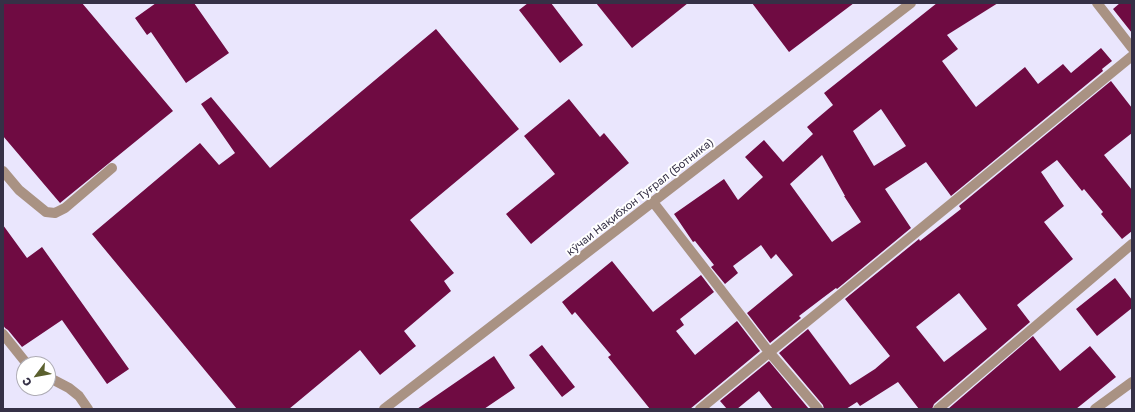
<!DOCTYPE html>
<html>
<head>
<meta charset="utf-8">
<style>
	body { margin:0 }
	#map { position:relative; width:1135px; height:412px; overflow:hidden; background:#eae6fd; font-family:"Golos Text",sans-serif }
	canvas { display:block }
	.frame { position:absolute; inset:0; border:4px solid #353046; pointer-events:none }
	.north { position:absolute; left:16px; top:356px; width:40px; height:40px; box-sizing:border-box; background:#fff; border:1px solid #aeacb5; border-radius:50%; rotate:238deg; font-size:11px; font-weight:700; line-height:16px; text-align:center; color:#353046 }
	.north::after { content:''; display:block; margin:auto; width:14px; height:18px; background:#5b602e; clip-path:polygon(50% 0,100% 100%,50% 72%,0 100%) }
</style>
</head>
<body>
<div id="map">
<canvas width="1135" height="412"></canvas>
<div class="frame"></div>
<div class="north">С</div>
</div>
<script>
const ctx = document.querySelector('canvas').getContext('2d');
ctx.lineJoin = 'round';
function fill(path, color) {
  ctx.fillStyle = color;
  ctx.fill(path, 'evenodd');
}
function poly(rows) {
  const path = new Path2D();
  for (const r of rows) {
    path.moveTo(r[0], r[1]);
    for (let i = 2; i < r.length; i += 2) path.lineTo(r[i], r[i + 1]);
  }
  return path;
}
function trace(path, color, width, dash) {
  ctx.strokeStyle = color;
  ctx.lineWidth = width;
  ctx.lineCap = dash ? 'butt' : 'round';
  ctx.setLineDash(dash || []);
  ctx.stroke(path);
}
function label(font, color, halo, rows, align = 'center') {
  ctx.font = font + ' "Golos Text",sans-serif';
  ctx.lineWidth = 4;
  ctx.setLineDash([]);
  ctx.textBaseline = 'middle';
  ctx.strokeStyle = halo;
  ctx.fillStyle = color;
  for (const [text, x, y, turn = 0] of rows) {
    ctx.save();
    ctx.translate(x, y);
    ctx.rotate((+turn || 0) * Math.PI / 180);
    ctx.textAlign = isNaN(turn) ? turn : align;
    if (halo) ctx.strokeText(text, 0, 0);
    ctx.fillText(text, 0, 0);
    ctx.restore();
  }
}
fill(poly([
	[3,3,82,3,173,111,60,203,3,136],
	[156,3,194,3,229,53,186,83,151,32,147,35,135,18],
	[528,3,551,3,583,45,560,63,519,10],
	[596,3,688,3,632,48],
	[752,3,854,3,789,52],
	[937,3,998,3,947,35,958,49,942,61,976,107,1025,67,1038,84,1063,64,1071,73,1101,48,1112,61,1102,69,1103,71,951,196,926,162,885,189,911,228,837,289,836,288,824,297,799,316,801,318,770,343,747,313,793,275,776,254,771,259,761,245,733,266,738,273,725,284,711,267,714,265,695,241,693,242,674,214,724,179,738,200,763,177,745,157,764,140,783,162,813,134,807,127,833,105,824,93],
	[881,109,906,146,874,166,853,131],
	[822,155,845,196,844,196,861,222,832,242,790,184],
	[1120,3,1132,3,1132,33,1113,9],
	[436,29,519,129,410,220,454,273,444,281,451,291,404,331,416,346,380,375,360,350,289,409,237,409,92,234,200,143,219,165,235,153,201,104,211,97,270,168],
	[1111,81,1132,108,1132,133,1104,155,1132,190,1132,231,1122,239,1101,214,1103,212,1084,189,1082,191,1057,160,1041,172,1064,206,1044,222,1073,259,1017,305,1030,322,934,404,932,409,919,409,898,382,860,406,857,402,846,409,824,409,823,405,779,353,808,329,850,385,875,369,890,356,845,299,919,239,920,241,961,209,959,206],
	[959,293,987,329,944,362,916,327],
	[569,99,600,137,604,133,629,163,531,244,506,214,555,174,524,136],
	[3,225,27,258,42,247,129,369,107,384,62,320,22,347,8,330,5,328,3,325],
	[612,261,653,312,701,275,714,292,680,319,684,325,676,331,695,355,737,321,760,351,690,409,650,409,608,357,611,355,575,312,572,315,562,302],
	[1115,278,1132,300,1132,308,1097,336,1076,309],
	[1033,336,1060,371,1090,346,1116,377,1076,409,948,409],
	[542,345,575,387,562,397,529,355],
	[494,356,515,388,484,409,417,409],
	[769,361,809,409,773,409,759,391,737,409,727,409,720,401]
]), '#6f0b42');
trace(poly([
	[1097,3,1132,48],
	[3,171,19,190,46,212,55,213,65,208,112,168],
	[653,202,769,352,818,409],
	[3,334,27,364],
	[48,377,69,388,79,396,88,409],
	[384,409,911,3],
	[700,409,1132,56],
	[938,409,1132,244],
	[1095,409,1132,382]
]), '#a99283', 10);
label('11px', '#353046', '#fff', [
	["кӯчаи Нақибхон Туғрал (Ботника)",640,197,-38]
]);
</script>
</body>
</html>
